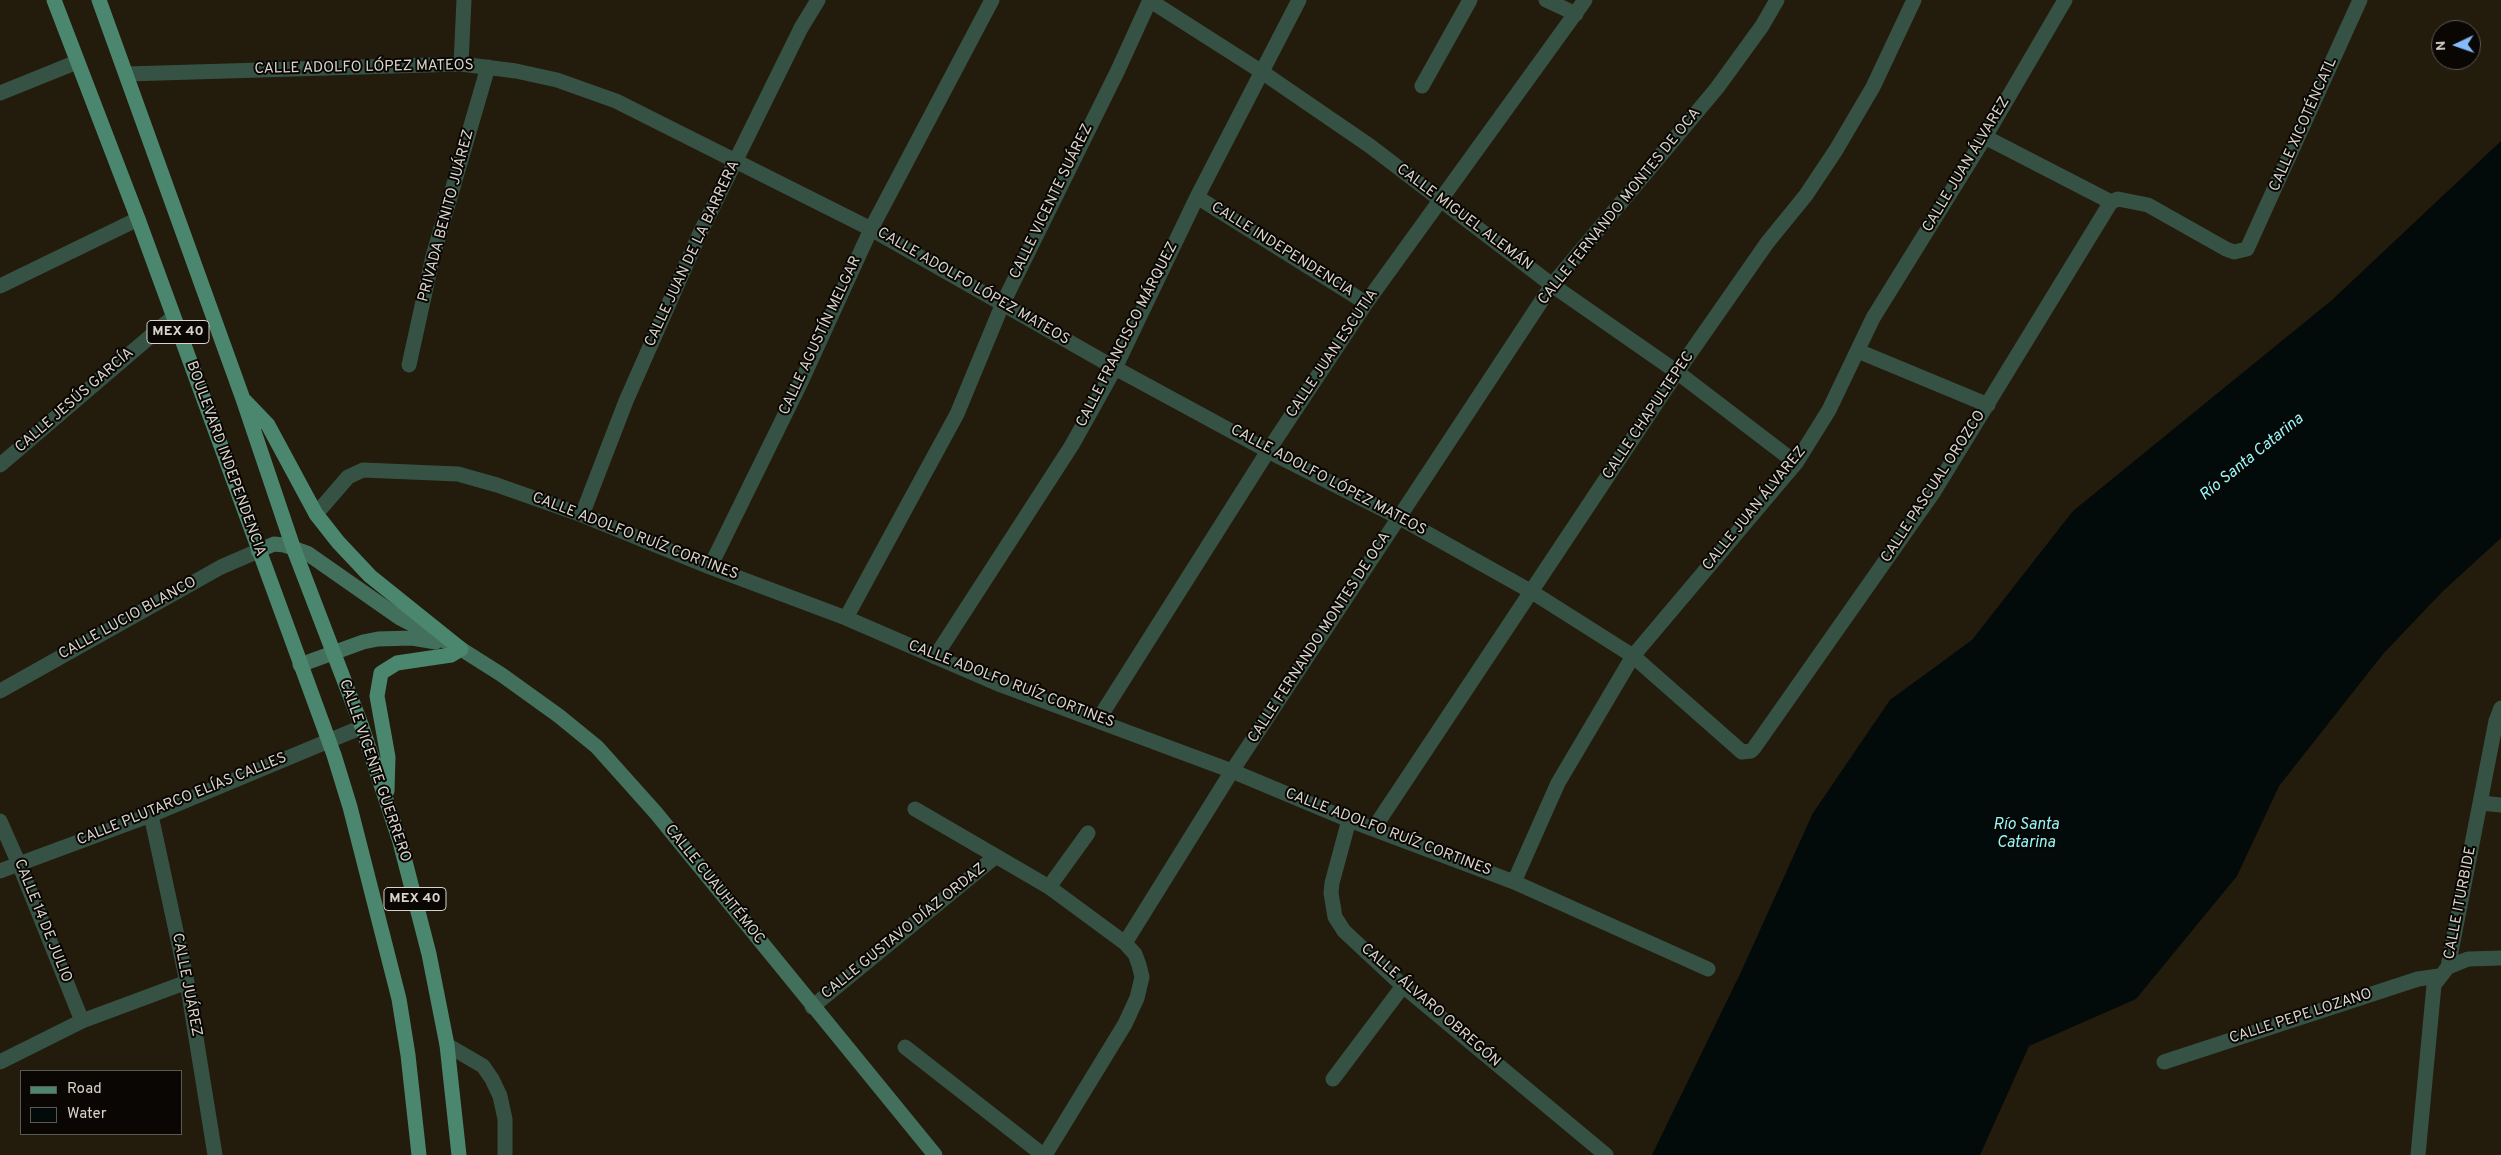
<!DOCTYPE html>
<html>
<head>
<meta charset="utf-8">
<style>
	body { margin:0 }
	#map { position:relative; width:2501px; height:1155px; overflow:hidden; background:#231b0c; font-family:Overpass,sans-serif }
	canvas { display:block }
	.legend { position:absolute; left:20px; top:1070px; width:162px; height:65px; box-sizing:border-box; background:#090603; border:1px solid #5c5853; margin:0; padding:6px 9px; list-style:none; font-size:15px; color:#d9d3ca }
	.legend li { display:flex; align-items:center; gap:10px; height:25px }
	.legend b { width:25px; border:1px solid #5c5853 }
	.north { position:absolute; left:2431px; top:20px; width:50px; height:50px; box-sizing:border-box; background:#090603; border:1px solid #5c5853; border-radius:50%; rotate:267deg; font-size:14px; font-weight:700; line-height:20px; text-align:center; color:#d9d3ca }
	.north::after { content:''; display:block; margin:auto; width:18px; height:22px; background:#85bbfb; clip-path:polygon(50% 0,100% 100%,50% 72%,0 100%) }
</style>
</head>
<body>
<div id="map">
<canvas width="2501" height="1155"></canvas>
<ul class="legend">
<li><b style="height:6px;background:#4b876e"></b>Road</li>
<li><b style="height:14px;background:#020a0a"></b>Water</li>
</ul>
<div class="north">N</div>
</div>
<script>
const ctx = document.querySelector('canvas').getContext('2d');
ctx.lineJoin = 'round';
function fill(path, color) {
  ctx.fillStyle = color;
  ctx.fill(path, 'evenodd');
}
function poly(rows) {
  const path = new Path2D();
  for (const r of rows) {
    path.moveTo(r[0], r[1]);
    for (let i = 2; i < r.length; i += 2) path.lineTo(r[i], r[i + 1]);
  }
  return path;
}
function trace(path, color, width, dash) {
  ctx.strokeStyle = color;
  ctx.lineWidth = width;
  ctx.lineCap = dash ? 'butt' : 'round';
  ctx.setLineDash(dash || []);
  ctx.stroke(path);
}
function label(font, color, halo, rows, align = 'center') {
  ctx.font = font + ' Overpass,sans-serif';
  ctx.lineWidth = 4;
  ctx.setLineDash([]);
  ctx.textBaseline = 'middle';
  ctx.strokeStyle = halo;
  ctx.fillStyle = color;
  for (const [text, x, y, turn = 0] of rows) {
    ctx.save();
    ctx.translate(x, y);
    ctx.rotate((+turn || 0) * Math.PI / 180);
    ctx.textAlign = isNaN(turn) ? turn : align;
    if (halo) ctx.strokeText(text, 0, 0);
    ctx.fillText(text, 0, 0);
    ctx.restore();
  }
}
fill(poly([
	[2501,141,2501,538,2443,591,2383,654,2279,786,2237,876,2136,999,2029,1046,1980,1155,1652,1155,1741,972,1813,813,1890,700,1972,640,2073,511,2332,300]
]), '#020a0a');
trace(poly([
	[1149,0,1262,72,1370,146,1552,285,1677,372,1796,463],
	[1546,0,1576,14],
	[461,64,464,0],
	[127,74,461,64,516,71,557,80,616,101,871,229,1115,368,1268,451,1400,518,1532,592,1633,656,1742,752,1751,751,1754,748,1933,493,2111,202],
	[1422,86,1470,0],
	[0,93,77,62],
	[1985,137,2111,202],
	[1197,197,1366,303],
	[2111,202,2118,199,2148,205,2226,249,2234,252,2247,249,2360,0],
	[0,286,138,219],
	[1858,351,1988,405],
	[409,365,433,256,488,67],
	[0,465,173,317],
	[316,514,348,477,363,470,458,474,497,485,582,515,710,567,846,618,1001,685,1232,771,1349,820,1514,882,1708,969],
	[582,515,626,401,700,233,801,28,818,0],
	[710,567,801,382,871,229,992,0],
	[846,618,957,414,1003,303,1118,70,1150,0],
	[935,657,1072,445,1115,368,1197,197,1299,0],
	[0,691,221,567,258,551],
	[1098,720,1268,451,1366,303,1585,0],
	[2481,803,2501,805],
	[915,809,1049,887,1125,943],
	[151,815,187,982,215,1155],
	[1349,820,1332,883,1331,893,1335,917,1344,931,1403,986,1606,1155],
	[0,821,19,864,82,1021],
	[1374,828,1677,372,1767,243,1806,195,1836,150,1873,87,1914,0],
	[0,871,151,815,362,727],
	[1514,882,1558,783,1633,656,1796,463,1829,410,1873,318,1985,137,2065,0],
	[1049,887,1088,833],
	[2448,967,2468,959,2501,958],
	[812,1007,995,857],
	[447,1045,483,1066,492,1079,500,1096,505,1119,505,1155],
	[905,1047,1043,1155],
	[0,1062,82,1021,187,982],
	[2164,1062,2418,979,2439,976],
	[1333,1079,1403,986],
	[1045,1155,1125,1024,1137,998,1142,977,1139,965,1135,954,1125,943,1232,771,1552,285,1717,88,1762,26,1777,0],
	[2418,1155,2434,985,2448,967,2496,721,2501,708]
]), '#365245', 15);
trace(poly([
	[258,551,274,544,284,545,307,553,400,618,461,649,502,675,559,716,597,747,656,813,935,1155],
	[300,665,363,642,378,639,412,638,436,642]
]), '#42705c', 15);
trace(poly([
	[54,0,138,219,334,755,350,807,399,999,408,1055,419,1155],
	[99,0,243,399,293,547,362,727,400,842,429,954,447,1045,459,1155],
	[245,401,268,425,316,514,338,542,370,576,461,649,451,655,397,663,381,673,377,696,388,757,387,791]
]), '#4b876e', 15);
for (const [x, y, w] of [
	[178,332,62],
	[415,899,62]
]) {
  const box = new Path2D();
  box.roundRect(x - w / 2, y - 11.5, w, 23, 4);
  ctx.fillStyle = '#090603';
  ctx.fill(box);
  trace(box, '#d9d3ca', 1);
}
label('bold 14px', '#d9d3ca', null, [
	["MEX 40",178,332],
	["MEX 40",415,899]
]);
label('15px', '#d9d3ca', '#090603', [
	["CALLE ADOLFO LÓPEZ MATEOS",364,68,-1],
	["CALLE XICOTÉNCATL",2304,125,-66],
	["CALLE JUAN ÁLVAREZ",1967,165,-59],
	["CALLE VICENTE SUÁREZ",1052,202,-64],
	["CALLE FERNANDO MONTES DE OCA",1620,207,-51],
	["PRIVADA BENITO JUÁREZ",447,216,-75],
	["CALLE MIGUEL ALEMÁN",1464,218,37],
	["CALLE INDEPENDENCIA",1282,250,32],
	["CALLE JUAN DE LA BARRERA",693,254,-65],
	["CALLE ADOLFO LÓPEZ MATEOS",973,287,30],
	["CALLE FRANCISCO MÁRQUEZ",1128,335,-63],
	["CALLE AGUSTÍN MELGAR",821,336,-65],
	["CALLE JUAN ESCUTIA",1333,354,-56],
	["CALLE JESÚS GARCÍA",75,401,-41],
	["CALLE CHAPULTEPEC",1649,416,-56],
	["BOULEVARD INDEPENDENCIA",225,459,70],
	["CALLE ADOLFO LÓPEZ MATEOS",1328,481,28],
	["CALLE PASCUAL OROZCO",1934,487,-57],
	["CALLE JUAN ÁLVAREZ",1755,509,-51],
	["CALLE ADOLFO RUÍZ CORTINES",635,537,21],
	["CALLE LUCIO BLANCO",128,619,-29],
	["CALLE FERNANDO MONTES DE OCA",1320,638,-57],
	["CALLE ADOLFO RUÍZ CORTINES",1011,685,21],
	["CALLE VICENTE GUERRERO",374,771,71],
	["CALLE PLUTARCO ELÍAS CALLES",182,800,-22],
	["CALLE ADOLFO RUÍZ CORTINES",1388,833,21],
	["CALLE CUAUHTÉMOC",714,885,51],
	["CALLE ITURBIDE",2461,903,-79],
	["CALLE 14 DE JULIO",42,921,68],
	["CALLE GUSTAVO DÍAZ ORDAZ",904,932,-39],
	["CALLE JUÁREZ",186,985,79],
	["CALLE ÁLVARO OBREGÓN",1430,1006,41],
	["CALLE PEPE LOZANO",2301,1017,-18]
]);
label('italic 16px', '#94f8fa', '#090603', [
	["Río Santa Catarina",2252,458,-39],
	["Río Santa",2026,826],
	["Catarina",2026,844]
]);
</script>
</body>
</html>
